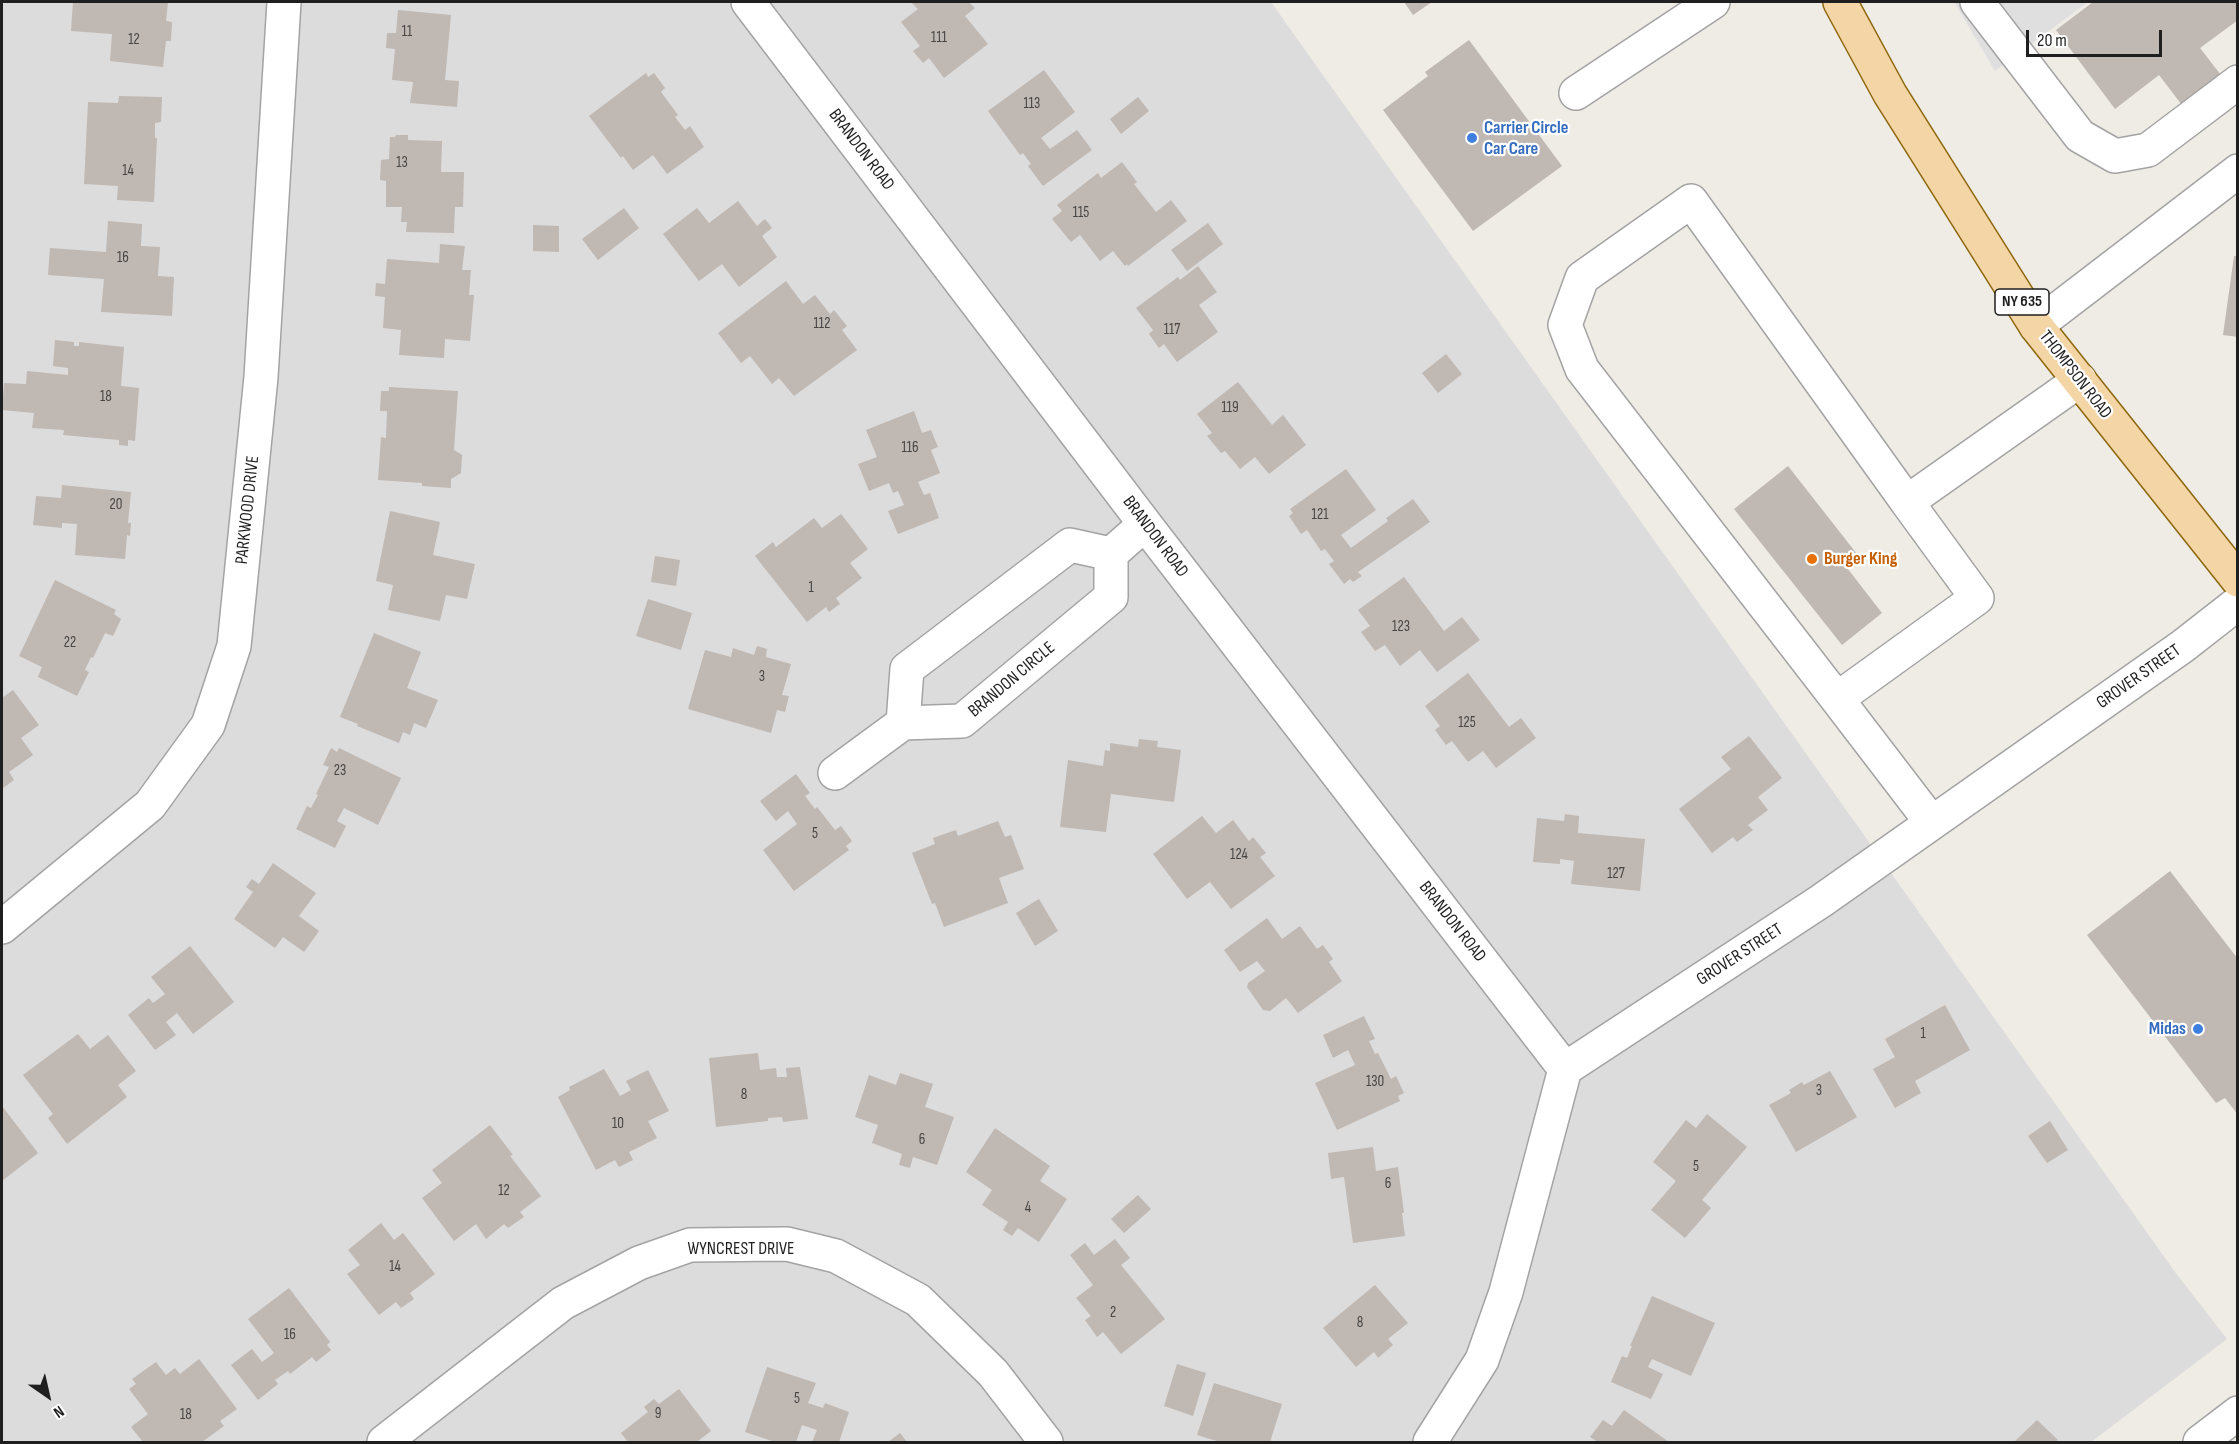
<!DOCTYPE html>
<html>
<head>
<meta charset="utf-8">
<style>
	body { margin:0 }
	#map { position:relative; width:2239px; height:1444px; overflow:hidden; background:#efece6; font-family:"Sofia Sans Condensed",sans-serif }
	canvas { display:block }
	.frame { position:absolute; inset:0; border:3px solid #1f1f1f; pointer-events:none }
	.north { position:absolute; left:18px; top:1366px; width:60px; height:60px; -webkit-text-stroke:4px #fff; paint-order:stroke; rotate:146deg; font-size:16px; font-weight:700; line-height:24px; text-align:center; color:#1f1f1f }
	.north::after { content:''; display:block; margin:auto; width:21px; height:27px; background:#1f1f1f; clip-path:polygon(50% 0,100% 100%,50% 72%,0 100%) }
	.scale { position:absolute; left:2026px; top:30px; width:136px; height:27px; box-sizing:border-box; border:3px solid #1f1f1f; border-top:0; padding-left:8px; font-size:18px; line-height:21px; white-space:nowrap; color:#1f1f1f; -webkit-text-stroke:4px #fff; paint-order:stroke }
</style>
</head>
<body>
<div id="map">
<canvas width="2239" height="1444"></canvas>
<div class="frame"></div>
<div class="north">N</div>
<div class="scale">20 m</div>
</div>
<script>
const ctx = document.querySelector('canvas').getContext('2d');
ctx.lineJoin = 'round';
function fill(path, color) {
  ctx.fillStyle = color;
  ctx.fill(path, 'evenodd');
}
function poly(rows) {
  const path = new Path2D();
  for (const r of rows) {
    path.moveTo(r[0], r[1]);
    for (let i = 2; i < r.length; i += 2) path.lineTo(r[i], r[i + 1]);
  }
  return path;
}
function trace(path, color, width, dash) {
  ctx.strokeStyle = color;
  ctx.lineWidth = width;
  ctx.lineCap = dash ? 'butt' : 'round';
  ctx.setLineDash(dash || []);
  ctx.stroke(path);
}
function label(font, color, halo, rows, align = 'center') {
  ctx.font = font + ' "Sofia Sans Condensed",sans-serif';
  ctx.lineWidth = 4.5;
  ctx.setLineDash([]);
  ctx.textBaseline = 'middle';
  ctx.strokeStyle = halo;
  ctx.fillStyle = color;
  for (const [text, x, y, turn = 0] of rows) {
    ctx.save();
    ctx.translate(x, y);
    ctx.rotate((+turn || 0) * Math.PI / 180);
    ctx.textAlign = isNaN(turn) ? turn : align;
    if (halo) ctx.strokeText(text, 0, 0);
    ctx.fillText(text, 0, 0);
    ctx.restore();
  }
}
fill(poly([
	[2,2,1271,2,2175,1272,2227,1339,2091,1442,2,1442]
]), '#dddcdc');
fill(poly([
	[1954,2,2088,2,1995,71]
]), '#dfdfdf');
fill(poly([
	[73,2,168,2,166,21,172,22,171,41,166,41,163,67,110,61,112,34,71,31],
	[911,2,969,2,975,8,965,16,988,44,944,78,929,58,923,63,913,51,920,46,901,22,918,9],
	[1404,2,1432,2,1413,15],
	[2093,2,2238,2,2238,20,2200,48,2224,79,2185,109,2159,75,2115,109,2056,30],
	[398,10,451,15,445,80,459,81,457,107,410,103,413,82,392,80,395,49,386,48,387,33,396,33],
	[1469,40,1562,166,1473,231,1383,110,1428,76,1425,72],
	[1044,70,1075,112,1041,138,1050,149,1077,130,1092,150,1043,186,1028,166,1031,164,1023,153,1020,155,988,111],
	[646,73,648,77,654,73,665,88,661,92,678,115,675,117,685,130,690,126,704,147,667,174,653,155,633,170,623,156,621,158,589,116],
	[119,96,162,97,161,122,155,123,155,138,157,138,154,202,117,200,118,186,84,184,88,102,118,103],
	[1138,97,1149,111,1121,134,1110,119],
	[396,135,408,135,408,140,442,141,441,172,464,172,463,207,455,207,454,233,406,232,407,222,401,222,402,207,386,207,386,181,380,180,381,160,389,159,390,137,395,137],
	[1122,162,1137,182,1134,184,1156,212,1171,200,1187,221,1128,266,1127,264,1125,266,1113,251,1100,261,1080,235,1071,242,1052,219,1062,211,1057,205,1098,173,1101,178],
	[738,201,757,226,765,219,772,228,762,236,777,257,739,287,722,264,699,281,663,234,697,208,709,223],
	[624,208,639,228,598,260,582,239],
	[108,221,142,224,141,246,160,247,158,276,174,277,172,316,101,312,104,279,48,275,50,248,106,252],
	[1208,223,1223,244,1187,271,1171,250],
	[533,225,559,226,559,252,533,251],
	[440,244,465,246,462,270,471,270,469,295,474,295,470,341,445,339,444,358,399,355,401,330,383,328,385,297,375,296,376,283,385,284,387,259,439,263],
	[2234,256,2238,256,2238,337,2223,335],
	[1198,266,1217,292,1199,305,1218,332,1177,362,1164,344,1159,348,1149,334,1153,330,1136,308,1178,277,1180,280],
	[786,281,803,304,815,295,830,314,834,310,847,326,842,330,857,350,794,396,779,378,772,384,750,356,741,363,718,333],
	[55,340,74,342,74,346,79,346,79,342,124,347,121,386,139,388,135,441,128,440,128,446,119,445,119,440,63,435,64,430,32,428,34,413,2,410,4,383,26,384,27,371,68,375,68,368,53,366],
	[1446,354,1462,374,1438,393,1422,373],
	[1238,382,1272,425,1283,415,1306,445,1269,474,1255,457,1240,469,1225,451,1221,453,1207,436,1212,433,1197,414],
	[389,387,458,391,454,450,462,455,461,473,451,479,451,488,422,486,422,483,378,480,381,437,386,438,387,411,380,411,381,391,389,391],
	[914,411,922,433,931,430,938,447,931,450,940,473,918,482,924,495,930,493,939,518,898,534,888,511,904,505,898,491,893,493,889,483,869,491,858,464,877,457,866,430],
	[1788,466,1857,554,1844,564,1882,613,1842,645,1734,509],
	[1346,469,1376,510,1341,535,1351,548,1388,521,1386,518,1413,499,1430,522,1358,572,1362,576,1353,582,1350,579,1344,584,1329,564,1334,561,1325,549,1321,551,1307,530,1301,534,1289,516,1293,513,1290,509],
	[62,485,131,492,128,523,131,523,130,536,127,535,125,559,75,555,77,524,62,523,62,528,33,525,36,496,61,498],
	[390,511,440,522,433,555,475,564,467,599,446,595,440,621,388,610,393,585,376,581],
	[841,514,868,549,850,563,862,578,836,598,840,604,829,612,826,607,807,622,755,556,773,542,776,547,814,518,822,528],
	[655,556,680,560,676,586,651,582],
	[1404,577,1444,631,1462,617,1480,640,1437,672,1420,650,1400,666,1385,645,1375,651,1361,632,1370,626,1358,610],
	[55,580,116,610,114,614,121,619,113,636,105,633,93,658,91,657,85,670,89,672,77,696,38,677,42,667,19,656],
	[648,599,692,613,681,650,636,636],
	[374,633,421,652,407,688,438,700,426,728,414,723,410,735,403,732,399,743,357,726,358,724,340,717],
	[757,646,767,649,766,657,791,664,782,695,789,696,785,712,777,710,771,733,688,709,705,650,731,657,733,648,754,655],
	[1468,673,1509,727,1521,718,1536,738,1496,768,1483,751,1468,762,1452,741,1446,745,1435,730,1440,726,1425,706],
	[13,690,39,725,21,738,33,755,9,772,14,780,2,789,2,698],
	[1749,736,1782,778,1758,797,1768,810,1748,825,1753,830,1737,842,1733,837,1712,853,1679,809,1731,769,1721,757],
	[1139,739,1158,741,1157,747,1181,750,1174,802,1111,794,1106,832,1060,827,1068,760,1103,766,1105,750,1110,751,1110,743,1138,747],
	[331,748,337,752,339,748,401,778,378,825,344,808,337,821,346,826,335,848,296,829,307,806,311,808,318,795,316,794,329,767,323,765],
	[796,774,810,793,805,796,815,809,817,807,835,830,841,826,852,841,846,846,849,850,794,891,763,850,797,824,788,811,776,821,760,801],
	[1565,814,1579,816,1578,833,1645,839,1640,891,1571,884,1574,861,1560,859,1560,864,1533,862,1537,818,1564,821],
	[1202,816,1216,833,1233,820,1249,841,1253,837,1266,853,1260,857,1275,876,1231,909,1210,882,1187,899,1153,854],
	[998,821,1005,837,1011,835,1024,869,999,878,1008,903,944,927,935,903,932,904,912,853,935,844,933,838,956,830,958,836],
	[273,863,316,893,299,916,319,931,304,952,283,937,275,948,234,919,253,892,246,887,252,879,259,884],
	[2170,871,2238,959,2238,1115,2225,1098,2216,1103,2087,935],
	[1039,899,1058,931,1035,946,1016,913],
	[1267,918,1282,939,1300,926,1317,949,1323,945,1333,959,1329,962,1342,981,1298,1013,1286,998,1270,1011,1263,1010,1247,987,1248,983,1265,971,1257,961,1240,972,1224,950],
	[190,946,234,1002,193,1034,177,1013,166,1022,176,1035,155,1050,128,1015,149,998,153,1003,165,994,151,977],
	[1945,1005,1970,1050,1915,1081,1921,1093,1895,1108,1873,1069,1895,1057,1885,1039],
	[1364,1016,1375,1039,1369,1041,1375,1054,1378,1053,1391,1079,1396,1076,1404,1093,1398,1096,1400,1101,1337,1130,1315,1083,1355,1065,1348,1050,1333,1058,1323,1035],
	[78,1034,90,1049,108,1035,136,1071,118,1085,127,1097,67,1144,48,1118,53,1114,23,1075],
	[758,1053,760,1070,776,1068,777,1077,787,1077,786,1068,800,1067,808,1119,783,1122,782,1117,768,1118,768,1121,716,1127,709,1058],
	[604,1069,620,1096,631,1090,626,1081,648,1070,669,1111,648,1121,657,1138,629,1152,633,1160,619,1167,615,1160,596,1170,558,1097,570,1090,569,1087],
	[1830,1071,1857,1117,1796,1152,1769,1105,1791,1093,1789,1090,1802,1082,1804,1085],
	[900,1073,933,1084,925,1107,954,1117,937,1165,913,1157,910,1168,899,1165,902,1154,872,1143,878,1125,855,1117,869,1075,896,1085],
	[2,1106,38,1153,2,1181],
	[1707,1114,1747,1147,1702,1200,1711,1208,1685,1238,1651,1210,1676,1181,1653,1162,1686,1120,1696,1128],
	[2050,1121,2068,1150,2047,1163,2028,1136],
	[490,1125,513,1155,510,1156,541,1196,520,1212,524,1217,508,1228,504,1224,486,1239,476,1224,454,1241,422,1198,442,1183,432,1170],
	[995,1128,1050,1166,1040,1181,1067,1199,1039,1242,1018,1228,1012,1236,1003,1230,1008,1222,982,1205,992,1190,966,1172],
	[1373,1147,1376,1171,1398,1167,1404,1213,1402,1213,1405,1236,1353,1243,1344,1177,1331,1179,1328,1153],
	[1138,1195,1151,1209,1124,1233,1111,1219],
	[381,1223,394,1240,403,1233,435,1274,410,1293,414,1299,401,1308,396,1302,379,1315,347,1274,360,1265,348,1250],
	[1115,1239,1130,1258,1121,1265,1165,1319,1121,1354,1103,1332,1097,1337,1085,1320,1091,1316,1076,1298,1093,1285,1070,1255,1085,1243,1094,1255],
	[1375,1285,1408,1323,1388,1339,1393,1345,1378,1358,1374,1352,1356,1367,1323,1328],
	[289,1288,330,1342,327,1345,331,1350,316,1362,312,1357,290,1374,288,1371,275,1380,278,1384,258,1400,231,1365,252,1349,262,1362,274,1353,248,1319],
	[1652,1296,1715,1323,1691,1376,1652,1359,1648,1367,1663,1374,1651,1399,1611,1382,1622,1356,1627,1358,1632,1346,1630,1346],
	[199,1359,237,1409,220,1421,224,1426,202,1442,143,1442,131,1427,148,1414,129,1389,136,1384,132,1379,156,1362,166,1375,175,1368,180,1374],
	[1177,1364,1206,1373,1193,1416,1164,1406],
	[767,1367,816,1383,808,1403,823,1408,825,1403,849,1412,839,1442,812,1442,817,1430,802,1425,796,1442,775,1442,745,1432],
	[1214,1383,1282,1404,1270,1442,1220,1442,1197,1435],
	[679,1389,711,1431,698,1441,700,1442,628,1442,621,1433,648,1412,644,1407,654,1399,659,1404],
	[1624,1410,1669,1442,1598,1442,1590,1437,1603,1420,1612,1426],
	[2037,1420,2058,1440,2055,1442,2014,1442],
	[900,1433,907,1442,888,1442]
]), '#bfb8b3');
const minor = poly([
	[748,2,1145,524,1565,1069],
	[1977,2,2080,136,2115,156,2148,150,2238,82],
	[1576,93,1713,2],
	[2036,326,2238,171],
	[1837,699,1582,369,1565,325,1582,278,1691,201,1907,502],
	[903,723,962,721,1111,597,1111,554,1145,524],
	[903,723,907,669,1070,545,1111,554],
	[835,773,903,723],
	[1932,823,1837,699,1977,598,1907,502,2080,380],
	[2,927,150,805,208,725,234,646,261,377,284,2],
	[384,1442,563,1303,639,1263,690,1245,787,1244,836,1256,918,1300,993,1373,1046,1442],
	[1430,1442,1482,1360,1506,1292,1565,1069,1821,901,2183,646,2238,603],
	[2200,1442,2238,1413]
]);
const major = poly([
	[1840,2,1890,94,2036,326,2238,580]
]);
trace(minor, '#a3a3a3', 36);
trace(major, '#8d670c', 36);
trace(minor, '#fff', 33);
trace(major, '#f4d5a5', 33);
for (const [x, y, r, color] of [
	[1472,138,6,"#3f7fe0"],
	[1812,559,6,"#e8710a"],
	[2198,1029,6,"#3f7fe0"]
]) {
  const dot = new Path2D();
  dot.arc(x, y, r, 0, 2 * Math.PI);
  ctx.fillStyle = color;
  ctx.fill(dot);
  trace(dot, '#fff', 2);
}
label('15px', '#474544', null, [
	["11",407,32],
	["111",939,38],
	["12",134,40],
	["113",1032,104],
	["13",402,163],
	["14",128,171],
	["115",1081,213],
	["16",123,258],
	["112",822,324],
	["117",1172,330],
	["18",106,397],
	["119",1230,408],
	["116",910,448],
	["20",116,505],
	["121",1320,515],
	["1",811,588],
	["123",1401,627],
	["22",70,643],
	["3",762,677],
	["125",1467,723],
	["23",340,771],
	["5",815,834],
	["124",1239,855],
	["127",1616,874],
	["1",1923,1034],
	["130",1375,1082],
	["3",1819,1091],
	["8",744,1095],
	["10",618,1124],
	["6",922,1140],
	["5",1696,1167],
	["6",1388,1184],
	["12",504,1191],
	["4",1028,1208],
	["14",395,1267],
	["2",1113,1313],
	["8",1360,1323],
	["16",290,1335],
	["5",797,1399],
	["9",658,1414],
	["18",186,1415]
]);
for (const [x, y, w] of [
	[2022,302,54]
]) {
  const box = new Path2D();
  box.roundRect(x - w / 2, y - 13, w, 26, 4.5);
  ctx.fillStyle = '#fff';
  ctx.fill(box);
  trace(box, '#1f1f1f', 1.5);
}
label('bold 16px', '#1f1f1f', null, [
	["NY 635",2022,302]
]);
label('bold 18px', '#366cbe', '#fff', [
	["Carrier Circle",1484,128],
	["Car Care",1484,149],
	["Midas",2186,1029,"right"]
], 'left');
label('18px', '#1f1f1f', '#fff', [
	["BRANDON ROAD",861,150,53],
	["THOMPSON ROAD",2075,375,52],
	["PARKWOOD DRIVE",248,510,-84],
	["BRANDON ROAD",1155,537,53],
	["GROVER STREET",2139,677,-35],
	["BRANDON CIRCLE",1012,680,-40],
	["BRANDON ROAD",1452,922,52],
	["GROVER STREET",1740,955,-33],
	["WYNCREST DRIVE",741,1249]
]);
label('bold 18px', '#c56008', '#fff', [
	["Burger King",1824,559]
], 'left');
</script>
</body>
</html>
